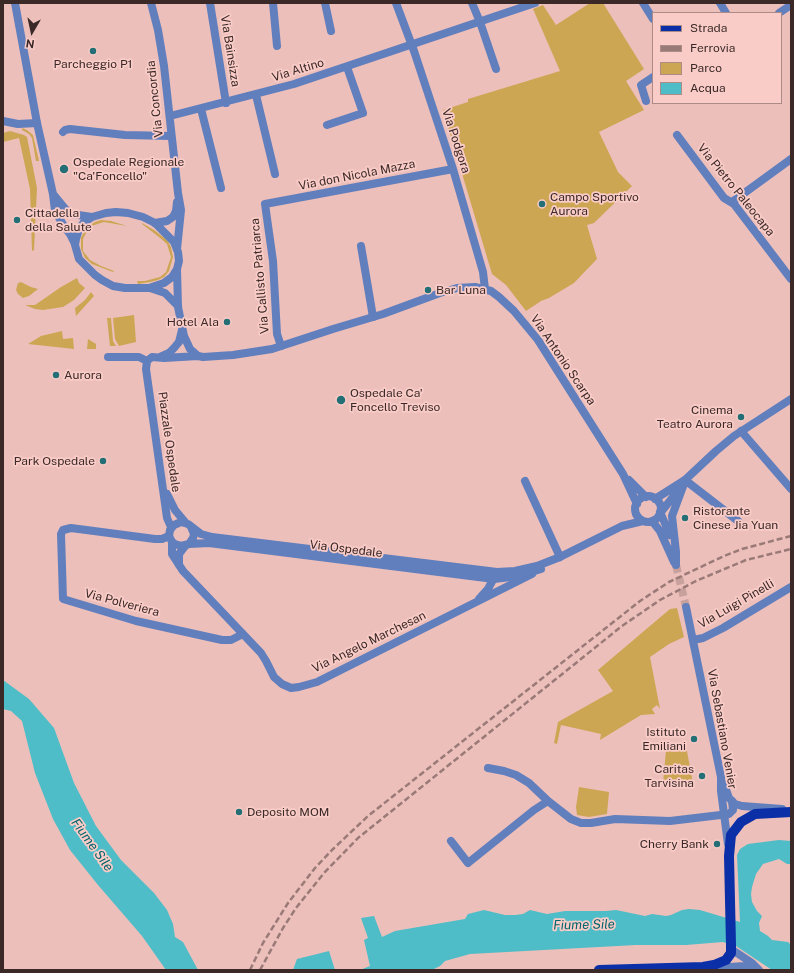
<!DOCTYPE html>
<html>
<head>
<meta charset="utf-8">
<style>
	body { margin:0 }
	#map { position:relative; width:794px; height:973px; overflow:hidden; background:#ecbfbb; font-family:"Public Sans",sans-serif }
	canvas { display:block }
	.frame { position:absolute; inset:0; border:4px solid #3a2927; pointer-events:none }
	.legend { position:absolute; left:652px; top:12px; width:130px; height:92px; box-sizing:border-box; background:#faccc7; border:1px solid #ad8b87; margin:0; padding:5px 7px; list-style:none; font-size:12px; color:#3a2927 }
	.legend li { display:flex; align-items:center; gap:8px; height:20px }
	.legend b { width:20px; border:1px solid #ad8b87 }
	.north { position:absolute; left:12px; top:12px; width:40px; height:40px; -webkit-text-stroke:3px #faccc7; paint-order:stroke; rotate:189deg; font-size:11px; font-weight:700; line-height:16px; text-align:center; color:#3a2927 }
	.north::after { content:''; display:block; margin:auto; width:14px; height:18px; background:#3a2927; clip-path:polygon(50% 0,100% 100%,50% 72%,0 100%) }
</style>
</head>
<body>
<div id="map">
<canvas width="794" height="973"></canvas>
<div class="frame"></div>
<ul class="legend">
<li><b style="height:5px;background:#0a2fa7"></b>Strada</li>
<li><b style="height:5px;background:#9a7a77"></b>Ferrovia</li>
<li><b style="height:11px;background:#cca653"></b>Parco</li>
<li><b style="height:11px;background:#4ebdc8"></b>Acqua</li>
</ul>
<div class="north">N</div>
</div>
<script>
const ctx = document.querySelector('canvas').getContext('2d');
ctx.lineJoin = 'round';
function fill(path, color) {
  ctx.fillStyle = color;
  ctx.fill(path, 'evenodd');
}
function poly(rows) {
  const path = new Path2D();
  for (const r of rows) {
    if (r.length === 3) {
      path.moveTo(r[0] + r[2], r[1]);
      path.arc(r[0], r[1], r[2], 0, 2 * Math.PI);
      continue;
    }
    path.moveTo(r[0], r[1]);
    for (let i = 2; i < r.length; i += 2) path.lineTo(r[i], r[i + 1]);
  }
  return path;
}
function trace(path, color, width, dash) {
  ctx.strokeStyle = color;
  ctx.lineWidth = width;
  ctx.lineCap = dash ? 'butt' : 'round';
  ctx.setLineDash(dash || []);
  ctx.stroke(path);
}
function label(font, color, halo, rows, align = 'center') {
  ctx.font = font + ' "Public Sans",sans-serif';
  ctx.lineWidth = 3.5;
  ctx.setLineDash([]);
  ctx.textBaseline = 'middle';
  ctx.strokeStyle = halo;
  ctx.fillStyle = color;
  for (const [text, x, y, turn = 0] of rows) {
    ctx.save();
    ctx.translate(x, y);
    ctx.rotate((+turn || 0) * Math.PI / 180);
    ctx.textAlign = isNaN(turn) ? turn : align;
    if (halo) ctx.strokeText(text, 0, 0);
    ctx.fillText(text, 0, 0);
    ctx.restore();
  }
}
fill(poly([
	[590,3,603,3,644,69,626,81,644,110,599,132,618,172,632,186,594,223,587,225,597,259,574,283,549,298,541,301,526,311,506,285,492,274,443,110,468,102,468,99,560,71,533,9,543,5,556,25],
	[22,128,27,130,33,135,39,161,36,161,32,138,29,134,22,130],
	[10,131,24,135,27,137,37,188,34,250,32,251,30,189,19,138,3,142,3,133],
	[101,220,111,221,127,226,104,222,91,226,88,229,83,239,83,251,90,260,101,266,114,271,113,272,92,264,85,258,81,249,81,238,86,228,95,222],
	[142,223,154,230,167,240,171,247,173,257,169,271,164,277,158,280,150,282,138,284,137,281,145,281,160,277,166,272,171,257,167,244,159,237,142,224],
	[77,278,79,283,85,288,74,300,63,307,43,310,35,309,25,305,35,305,61,287],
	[21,282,31,287,38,289,29,296,23,298,18,294,16,290,18,283],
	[91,292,94,296,76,316,75,308,85,300],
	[134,315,136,342,119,346,115,339,113,318],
	[107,318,111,318,113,341,116,346,110,346],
	[62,331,63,339,73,338,74,349,28,344,41,336],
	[88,339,96,344,96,349,87,349],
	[677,608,684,637,669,644,650,657,660,709,657,705,652,709,655,714,641,715,600,740,601,734,561,725,557,744,554,743,558,722,613,691,598,670,670,609],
	[686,746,693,783,663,784,666,750],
	[579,787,609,792,607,814,589,817,577,815,576,807]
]), '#cca653');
fill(poly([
	[3,680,29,699,54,728,74,783,96,826,121,860,154,893,167,910,173,924,175,937,183,942,198,970,166,970,142,936,98,885,70,850,53,819,35,773,22,721,11,711,3,709],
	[779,840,791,841,791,864,787,864,779,859,763,864,756,874,752,887,751,894,752,902,757,911,762,916,759,923,760,931,768,936,772,940,788,942,791,945,791,970,772,970,736,946,723,942,686,945,636,945,470,954,445,961,440,966,432,970,360,970,370,966,364,940,368,938,361,918,374,916,382,937,395,931,465,919,468,914,484,910,505,915,515,915,523,914,530,910,547,914,565,911,606,911,616,910,645,916,652,914,666,916,671,915,682,910,689,909,700,910,740,922,737,855,740,849,748,844],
	[329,951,335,970,293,970,297,959]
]), '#4ebdc8');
trace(poly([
	[676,565,686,607]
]), '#c8a19d', 8, [8, 4]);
trace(poly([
	[151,3,158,30,164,66,178,193,181,210,177,249],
	[210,3,226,103],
	[273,3,277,46],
	[325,3,331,31],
	[396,3,414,51,453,169,483,272,485,289],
	[472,3,480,22,496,69],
	[643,3,653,19],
	[720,3,726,13],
	[779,13,791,5],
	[256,95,275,174],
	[646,101,641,85,653,77],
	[201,109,221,188],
	[170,116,294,84,535,3],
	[3,121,18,124,37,123],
	[327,125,363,113,347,67],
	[63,132,65,130,70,129,125,135,171,136],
	[677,135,724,198,734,204,791,279],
	[732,202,791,159],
	[155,223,167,221,173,217,176,211,177,202],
	[361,246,373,317],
	[281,346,277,334,273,261,265,204,453,169],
	[741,431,791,489],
	[685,480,738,521],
	[525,481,560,557],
	[169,536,162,539,155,539,71,528,63,530,61,534,63,599,136,621,222,640,231,640,243,634],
	[172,542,172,554,183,571,261,653,266,661,274,677,282,684,291,688,299,687,317,682,532,574],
	[179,565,179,554,185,546],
	[479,599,488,589,496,574],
	[693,640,703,638,723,628,791,587],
	[488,768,504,771,516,775,529,783,548,801,571,819,581,823,591,823,615,819,670,821,729,814,733,810,732,801],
	[451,841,468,863,534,810,548,801],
	[731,949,752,963,759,970],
	[714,965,730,967,744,966,752,970]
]), '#617ebd', 8);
trace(poly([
	[15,3,37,123,53,194,55,211,64,226,70,234,75,244],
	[53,194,67,211,71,214,92,217],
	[116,212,128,213,143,217,155,223,174,242,178,252,179,261,177,269,172,277,164,283,149,288,125,288,113,286,102,280,95,275,79,259,75,245,76,239,79,229,84,222,92,217,106,213,116,212],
	[177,269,178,307,184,336,190,349,198,356,203,357,233,355,272,349,333,329,383,314,440,293,457,288,475,287,491,291,499,297,514,311,538,340,623,474,637,504],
	[150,288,165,293,178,306],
	[108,357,139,357,147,361],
	[160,357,169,353,174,348,179,342,182,330],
	[147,361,146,369,167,518,171,527],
	[147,361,152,357,164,358,198,356],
	[629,480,646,497],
	[167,494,175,510,185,522],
	[648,509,13],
	[655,499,685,480,716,451,734,436,791,399],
	[660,512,670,535],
	[661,512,677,492],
	[652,521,660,531,674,562],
	[191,527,194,534,193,538,189,544,181,546,175,544,172,542,169,536,170,530,174,525,181,522,188,524,201,534,212,537,497,572,515,571,537,566,560,557,622,526,643,521],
	[189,544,209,543,494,579,519,576,541,569],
	[676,565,676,552,672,516,685,481],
	[686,607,721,777,721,791,728,844],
	[724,784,729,798,735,804,742,806,782,809]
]), '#617ebd', 8);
trace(poly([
	[599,970,703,967,714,965,726,960,731,953,731,945,729,856,731,835,741,822,755,814,791,812]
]), '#0a2fa7', 10);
trace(poly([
	[250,970,263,943,288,903,315,868,332,850,368,816,640,601,669,582,724,556,742,549,791,536],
	[260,970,283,928,296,908,324,873,358,838,622,626,660,600,696,581,746,560,791,549]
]), '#9a7a77', 2.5, [6, 3]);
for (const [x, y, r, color] of [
	[93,51,4,"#246f76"],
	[64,169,5,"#246f76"],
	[542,204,4,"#246f76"],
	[17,220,4,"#246f76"],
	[428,290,4,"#246f76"],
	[227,322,4,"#246f76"],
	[56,375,4,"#246f76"],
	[341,400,5,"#246f76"],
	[741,417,4,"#246f76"],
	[103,461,4,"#246f76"],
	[685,518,4,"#246f76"],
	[694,739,4,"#246f76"],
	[702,776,4,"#246f76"],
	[239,812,4,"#246f76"],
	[717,844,4,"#246f76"]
]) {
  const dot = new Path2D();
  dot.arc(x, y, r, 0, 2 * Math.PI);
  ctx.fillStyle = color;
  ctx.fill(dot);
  trace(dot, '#faccc7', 1.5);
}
label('12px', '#3a2927', '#faccc7', [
	["Via Bainsizza",230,51,81],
	["Via Altino",298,70,-17],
	["Via Concordia",155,99,-96],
	["Via Podgora",456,141,72],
	["Via don Nicola Mazza",357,175,-11],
	["Via Pietro Paleocapa",736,190,51],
	["Via Callisto Patriarca",260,276,-95],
	["Via Antonio Scarpa",563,360,56],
	["Piazzale Ospedale",169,442,82],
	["Via Ospedale",346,549,7],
	["Via Polveriera",122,603,15],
	["Via Luigi Pinelli",736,604,-30],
	["Via Angelo Marchesan",369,642,-26],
	["Via Sebastiano Venier",722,729,80]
]);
label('12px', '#3a2927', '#faccc7', [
	["Parcheggio P1",93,64,"center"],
	["Ospedale Regionale",73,162],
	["\"Ca'Foncello\"",73,176],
	["Campo Sportivo",550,197],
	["Aurora",550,211],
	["Cittadella",25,213],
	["della Salute",25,227],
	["Bar Luna",436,290],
	["Hotel Ala",219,322,"right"],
	["Aurora",64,375],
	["Ospedale Ca'",350,393],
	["Foncello Treviso",350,407],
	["Cinema",733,410,"right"],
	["Teatro Aurora",733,424,"right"],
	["Park Ospedale",95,461,"right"],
	["Ristorante",693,511],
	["Cinese Jia Yuan",693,525],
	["Istituto",686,732,"right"],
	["Emiliani",686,746,"right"],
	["Caritas",694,769,"right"],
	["Tarvisina",694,783,"right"],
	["Deposito MOM",247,812],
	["Cherry Bank",709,844,"right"]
], 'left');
label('italic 13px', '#00646c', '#faccc7', [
	["Fiume Sile",92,845,54],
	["Fiume Sile",584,925,-1]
]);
</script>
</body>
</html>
